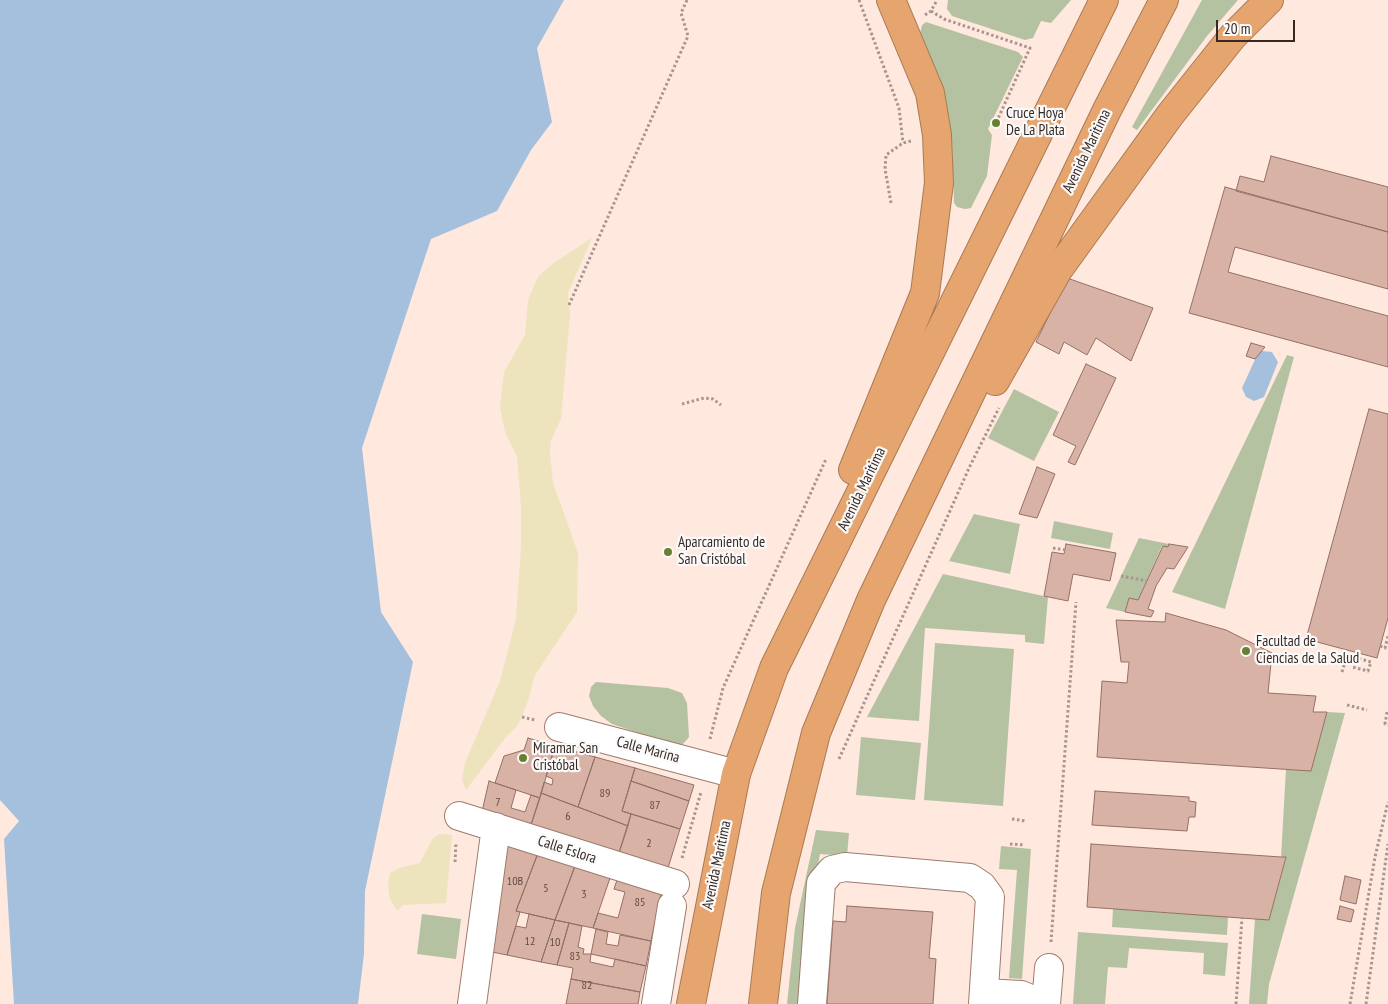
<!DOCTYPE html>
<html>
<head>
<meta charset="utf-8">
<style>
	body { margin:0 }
	#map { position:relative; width:1388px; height:1004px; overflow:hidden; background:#ffe8de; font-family:"PT Sans Narrow",sans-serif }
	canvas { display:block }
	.scale { position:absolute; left:1216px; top:20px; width:79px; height:22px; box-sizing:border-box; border:2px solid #382924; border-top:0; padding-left:6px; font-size:15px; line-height:18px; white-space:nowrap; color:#382924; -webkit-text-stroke:4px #fafafa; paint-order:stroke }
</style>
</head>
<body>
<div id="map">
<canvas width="1388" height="1004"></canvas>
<div class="scale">20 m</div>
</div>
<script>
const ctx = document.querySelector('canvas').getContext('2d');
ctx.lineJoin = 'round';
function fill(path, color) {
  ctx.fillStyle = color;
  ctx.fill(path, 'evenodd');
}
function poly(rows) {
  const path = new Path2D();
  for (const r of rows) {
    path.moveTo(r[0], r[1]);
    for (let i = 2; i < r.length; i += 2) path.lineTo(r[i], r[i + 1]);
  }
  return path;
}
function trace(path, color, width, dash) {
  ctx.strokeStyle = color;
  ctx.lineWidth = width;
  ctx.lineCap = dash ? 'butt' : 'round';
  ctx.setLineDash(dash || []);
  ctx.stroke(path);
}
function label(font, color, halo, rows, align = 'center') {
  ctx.font = font + ' "PT Sans Narrow",sans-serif';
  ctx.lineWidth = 4.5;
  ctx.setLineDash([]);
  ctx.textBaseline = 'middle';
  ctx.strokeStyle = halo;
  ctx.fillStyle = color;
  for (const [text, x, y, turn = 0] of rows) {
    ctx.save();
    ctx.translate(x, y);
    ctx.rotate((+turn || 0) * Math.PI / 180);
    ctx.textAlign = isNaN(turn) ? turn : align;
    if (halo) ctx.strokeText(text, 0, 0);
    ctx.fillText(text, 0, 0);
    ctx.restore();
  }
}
fill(poly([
	[948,0,1071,0,1051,23,1041,21,1033,38,1025,40,952,16,947,9],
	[1202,0,1238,0,1207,36,1137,130,1132,127],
	[926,22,1018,52,1023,57,988,129,992,135,987,176,971,208,965,209,957,207,954,203,952,140,949,119,920,34,922,25],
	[1287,355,1294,357,1225,609,1172,592],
	[1014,389,1059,412,1034,461,988,438],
	[974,514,1020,524,1010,574,949,561],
	[1054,521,1113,533,1110,549,1051,538],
	[1139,538,1169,544,1168,547,1162,546,1138,600,1129,599,1125,612,1106,608],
	[943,574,1048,597,1044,644,1025,642,1025,635,925,628,919,721,867,717],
	[935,643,1014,649,1003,806,924,800],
	[596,682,668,688,682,693,687,703,689,737,683,744,677,746,612,724,601,716,593,706,589,696,591,687],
	[1327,712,1345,713,1269,984,1267,1004,1249,1004,1255,919,1269,919,1286,858,1281,857,1286,769,1311,770],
	[861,737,921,743,915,800,856,795],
	[816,830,849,833,847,856,820,854,810,906,801,1004,787,1004,795,928],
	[1001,846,1031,849,1022,979,1009,978,1017,870,999,869],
	[1113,909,1228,917,1227,935,1112,927],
	[422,914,461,919,456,959,417,954],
	[1078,932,1228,943,1225,976,1203,974,1204,953,1129,948,1127,968,1108,967,1105,1004,1073,1004]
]), '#b4c2a2');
fill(poly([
	[592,238,568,293,570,315,561,419,551,440,550,453,553,483,578,553,577,612,535,675,528,701,518,725,505,738,466,790,462,780,465,763,500,681,516,619,521,549,521,506,517,457,505,432,500,407,504,372,525,335,528,300,538,277,552,264],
	[440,834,452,835,446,903,403,905,397,911,390,899,388,885,390,873,399,868,420,863,433,838]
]), '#ede4be');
fill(poly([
	[0,0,564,0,537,48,552,122,531,150,497,211,431,239,362,448,381,612,413,662,365,891,364,954,358,1004,14,1004,4,839,19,821,0,800],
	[1262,351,1272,352,1278,362,1264,397,1254,401,1246,397,1242,388,1257,355]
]), '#a5c0dc');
const building = poly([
	[1271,156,1388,187,1388,232,1236,191,1240,176,1264,182,1271,156],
	[1225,187,1388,232,1388,289,1235,247,1228,272,1388,316,1388,367,1189,313,1225,187],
	[1067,278,1153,308,1131,361,1096,338,1087,355,1064,342,1059,354,1036,342,1067,278],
	[1251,343,1265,347,1255,359,1246,356,1251,343],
	[1086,364,1116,378,1075,465,1068,462,1076,446,1053,435,1086,364],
	[1369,409,1388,414,1388,618,1377,658,1306,639,1369,409],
	[1037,467,1055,474,1037,518,1019,514,1037,467],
	[1066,544,1116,553,1110,581,1073,574,1068,601,1044,596,1052,552,1064,554,1066,544],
	[1169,544,1188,547,1174,569,1167,568,1156,586,1148,609,1154,611,1151,617,1125,612,1129,598,1138,600,1163,546,1168,547,1169,544],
	[1166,613,1226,630,1272,653,1268,693,1316,696,1313,712,1327,712,1311,771,1097,757,1102,681,1127,683,1129,662,1121,662,1116,620,1165,622,1166,613],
	[528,738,555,746,540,798,495,783,504,756,524,750,528,738],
	[555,746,595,757,578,807,541,793,544,782,552,785,553,779,546,776,555,746],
	[595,757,635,768,622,811,631,814,628,826,578,807,595,757],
	[635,768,694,785,689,801,631,781,635,768],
	[489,781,516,790,511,808,525,812,531,795,540,798,529,831,481,816,489,781],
	[631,781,689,801,680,829,622,811,631,781],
	[1095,791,1189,797,1189,801,1196,802,1195,817,1189,817,1187,831,1092,825,1095,791],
	[541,793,628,826,617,859,529,831,541,793],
	[631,814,680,829,668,868,617,859,631,814],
	[508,844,538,853,516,911,520,912,507,955,492,952,508,844],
	[1091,844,1281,857,1286,857,1269,920,1087,907,1091,844],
	[538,853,575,866,555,920,516,911,538,853],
	[575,866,610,878,593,928,555,920,575,866],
	[1345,876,1361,880,1356,904,1340,900,1345,876],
	[617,880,661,894,651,941,593,928,598,913,618,918,625,892,614,889,617,880],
	[847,906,933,912,929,958,936,959,933,1004,827,1004,833,921,846,922,847,906],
	[1340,906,1354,910,1351,922,1337,919,1340,906],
	[529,914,555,920,541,962,507,955,516,926,526,928,529,914],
	[555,920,569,923,557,965,541,962,555,920],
	[569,923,582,926,578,947,584,949,583,954,591,954,590,962,613,967,615,959,646,966,640,992,571,979,573,968,557,965,569,923],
	[596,929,608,932,606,944,618,946,620,935,651,941,646,966,591,954,596,929],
	[571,979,640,992,638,1004,566,1004,571,979]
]);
fill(building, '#d9b2a6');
trace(building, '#937066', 1);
const minor = poly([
	[559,727,736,774],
	[459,816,675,884],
	[984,993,1021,995,1033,1000,1036,1004],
	[472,1004,496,827],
	[656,1004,672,906],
	[812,1004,821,883,832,870,845,867,970,878,982,886,990,897,983,1004],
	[1046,1004,1049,968]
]);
const highway = poly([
	[995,381,1058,270,1170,115,1233,36,1269,0],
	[853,470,925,293,939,183,937,135,930,93,891,0],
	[691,1004,736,774,774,668,1104,0],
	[763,1004,776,893,816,733,871,600,1107,110,1164,0]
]);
trace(minor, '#9e7b6d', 30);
trace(highway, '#a97a55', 30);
trace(poly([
	[859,0,899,108,903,143],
	[931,11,944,19,1030,48,996,123],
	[925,15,931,11,937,0],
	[891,203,885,169,886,155,903,143,911,141],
	[569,305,688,36,681,13,687,0],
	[682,404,704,398,713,399,721,405],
	[1053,548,1065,550],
	[1121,576,1147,581],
	[1380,646,1385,648,1388,636],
	[1342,672,1347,655,1371,662,1368,671,1352,667],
	[1347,705,1367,710],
	[1387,712,1385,724,1388,725],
	[522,717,535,720],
	[710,739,723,688,826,459],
	[839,759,970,466,999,408],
	[1012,819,1026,821],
	[1010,844,1025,845],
	[682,858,701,792],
	[455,862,456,842],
	[1051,942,1076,602],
	[1236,1004,1242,918],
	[1350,1004,1375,857,1388,802],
	[1366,1004,1388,844]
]), '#a9958d', 3, [2.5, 2.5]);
trace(minor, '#fff', 28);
trace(highway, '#e6a56f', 28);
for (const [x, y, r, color] of [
	[996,123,5,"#698032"],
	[668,552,5,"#698032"],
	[1246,651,5,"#698032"],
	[523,758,5,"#698032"]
]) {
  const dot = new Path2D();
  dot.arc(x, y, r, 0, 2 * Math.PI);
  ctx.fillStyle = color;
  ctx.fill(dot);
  trace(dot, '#fafafa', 2);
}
label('12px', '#604b44', null, [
	["89",605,794],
	["7",498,803],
	["87",655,806],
	["6",568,817],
	["2",649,844],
	["10B",515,882],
	["5",546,889],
	["3",584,895],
	["85",640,903],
	["12",530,942],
	["10",555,943],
	["83",575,957],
	["82",587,986]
]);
label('15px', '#382924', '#fafafa', [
	["Cruce Hoya",1006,114],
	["De La Plata",1006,131],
	["Aparcamiento de",678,543],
	["San Cristóbal",678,560],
	["Facultad de",1256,642],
	["Ciencias de la Salud",1256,659],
	["Miramar San",533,749],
	["Cristóbal",533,766]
], 'left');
label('15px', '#382924', '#fafafa', [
	["Avenida Maritima",1087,151,-64],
	["Avenida Maritima",862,489,-64],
	["Calle Marina",648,750,15],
	["Calle Eslora",567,850,18],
	["Avenida Maritima",717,865,-78]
]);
</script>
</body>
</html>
